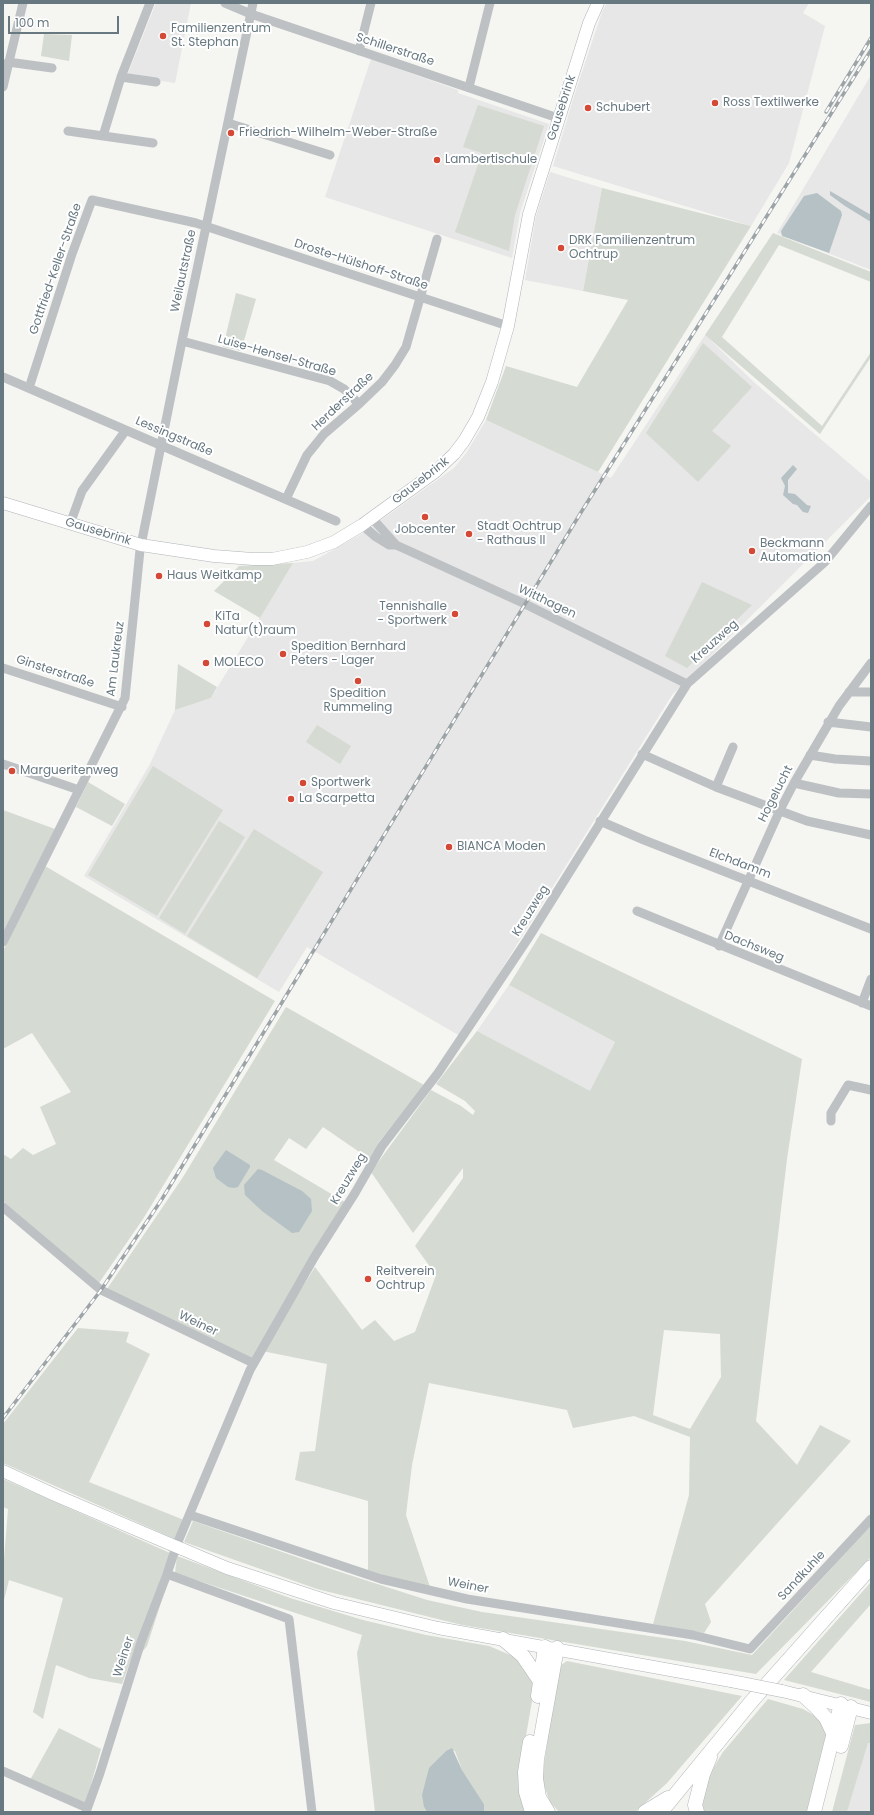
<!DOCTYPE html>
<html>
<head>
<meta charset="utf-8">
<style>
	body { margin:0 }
	#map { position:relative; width:874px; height:1815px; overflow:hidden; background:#f5f5f2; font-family:Poppins,sans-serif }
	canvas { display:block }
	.frame { position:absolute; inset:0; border:4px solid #677881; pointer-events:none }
	.scale { position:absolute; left:8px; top:16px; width:111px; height:18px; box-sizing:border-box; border:2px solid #677881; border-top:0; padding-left:5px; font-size:12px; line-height:14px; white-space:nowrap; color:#677881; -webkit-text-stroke:3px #fff; paint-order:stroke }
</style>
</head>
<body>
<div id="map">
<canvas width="874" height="1815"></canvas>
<div class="frame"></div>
<div class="scale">100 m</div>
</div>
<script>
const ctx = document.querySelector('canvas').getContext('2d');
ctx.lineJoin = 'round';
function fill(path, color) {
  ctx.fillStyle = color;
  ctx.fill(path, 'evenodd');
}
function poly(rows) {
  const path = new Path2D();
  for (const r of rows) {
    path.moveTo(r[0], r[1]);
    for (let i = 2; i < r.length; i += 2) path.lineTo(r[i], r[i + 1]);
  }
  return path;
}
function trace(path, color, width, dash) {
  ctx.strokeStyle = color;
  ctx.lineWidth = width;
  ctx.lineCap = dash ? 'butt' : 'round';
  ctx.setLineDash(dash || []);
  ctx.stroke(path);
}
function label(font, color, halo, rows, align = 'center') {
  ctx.font = font + ' Poppins,sans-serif';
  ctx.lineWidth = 4;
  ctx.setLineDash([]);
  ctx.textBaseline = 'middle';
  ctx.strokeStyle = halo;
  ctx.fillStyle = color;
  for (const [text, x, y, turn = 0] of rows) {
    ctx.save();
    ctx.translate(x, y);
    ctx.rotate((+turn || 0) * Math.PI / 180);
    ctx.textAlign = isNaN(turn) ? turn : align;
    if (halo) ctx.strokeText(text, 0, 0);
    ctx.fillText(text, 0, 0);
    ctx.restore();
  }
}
fill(poly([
	[156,3,191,3,175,83,130,76,128,73],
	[607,3,809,3,803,13,825,26,789,163,751,226,553,166,575,93,602,12],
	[371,59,458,90,458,93,549,124,520,213,512,258,325,197],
	[871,75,871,270,777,233],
	[550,172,602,188,583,291,525,280,536,216],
	[705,335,756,384,871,482,871,496,672,695,460,1036,307,947,279,992,84,876,150,764,175,710,211,698,293,563,313,561,360,535,454,468,467,452,486,420,611,478],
	[509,985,615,1042,590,1092,477,1031],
	[868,1742,871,1743,871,1812,847,1812]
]), '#e6e7e6');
fill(poly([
	[44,34,72,35,69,61,41,56],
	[478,105,544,126,515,215,509,251,455,232,482,153,463,147],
	[602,188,751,226,598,472,486,420,506,366,577,387,628,300,583,291],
	[773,233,871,272,871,282,779,245,722,337,822,426,871,352,871,357,820,434,705,335],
	[236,293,256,299,241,351,223,347],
	[703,343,752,387,712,431,731,446,698,482,646,433],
	[293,563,260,618,214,591,239,566],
	[702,582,752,605,687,668,665,656],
	[178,664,217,687,211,698,175,710],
	[317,725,351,746,340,764,306,742],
	[153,766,223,810,157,916,88,875],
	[88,782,125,804,112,826,76,807],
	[3,810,55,829,3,932],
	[219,821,245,837,185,934,159,918],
	[254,829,323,872,257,978,187,936],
	[45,866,275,1001,143,1219,99,1283,3,1201,3,1154,11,1159,23,1148,33,1155,56,1144,40,1107,71,1092,32,1033,3,1049,3,951],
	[541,933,802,1059,787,1159,756,1421,797,1465,820,1425,851,1441,705,1604,711,1622,704,1633,653,1624,689,1495,690,1437,634,1416,573,1428,567,1410,429,1383,412,1465,406,1515,430,1587,368,1572,368,1501,295,1480,300,1452,315,1451,327,1364,262,1351,315,1267,362,1330,375,1320,394,1341,415,1332,436,1275,415,1246,463,1178,463,1168,413,1233,371,1172,431,1090,461,1106,473,1115,475,1111,465,1101,436,1084,477,1031,590,1091,615,1042,509,985],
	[664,1330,720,1334,721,1377,690,1429,653,1415],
	[286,1007,424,1085,379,1142,371,1160,323,1127,306,1149,289,1138,274,1160,345,1202,252,1358,107,1289,183,1177],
	[78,1328,129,1332,126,1342,150,1354,89,1482,184,1520,175,1539,3,1463,3,1424],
	[3,1479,170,1553,122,1684,89,1678,56,1665,43,1719,33,1712,63,1598,9,1580,3,1604,3,1572,8,1509,3,1507],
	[193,1521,331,1569,427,1600,482,1612,685,1641,752,1655,871,1525,871,1557,756,1674,462,1625,317,1589,184,1542],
	[177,1556,290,1598,363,1620,426,1635,489,1646,522,1660,535,1684,520,1770,530,1812,484,1812,484,1804,462,1770,455,1751,446,1751,438,1760,424,1807,427,1812,375,1812,357,1653,362,1635,175,1573],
	[169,1578,147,1646,138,1657],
	[871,1582,871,1604,811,1672,871,1690,871,1702,784,1680],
	[567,1661,742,1696,667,1783,635,1812,559,1812,550,1802,542,1780,558,1667],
	[768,1699,803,1709,819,1718,828,1733,809,1812,703,1812,702,1789,709,1775,723,1752],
	[871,1723,871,1743,868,1743,847,1812,832,1812,855,1725],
	[59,1728,101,1749,85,1806,30,1780]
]), '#d5dad2');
fill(poly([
	[830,191,871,215,871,222,845,206,830,195],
	[817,193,841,211,842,215,829,253,782,236,781,231,804,196],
	[793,465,797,469,788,480,788,493,795,494,807,505,811,506,808,513,803,512,797,505,793,504,783,495,785,486,781,478],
	[226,1150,250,1165,250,1167,238,1187,234,1188,228,1187,216,1178,213,1168],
	[258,1169,262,1170,302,1191,311,1199,312,1211,299,1232,292,1233,262,1211,245,1195,244,1185],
	[452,1748,462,1770,484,1804,484,1812,427,1812,424,1807,422,1795,429,1768,446,1751]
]), '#b5c1c4');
const secondary = poly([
	[3,503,141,545,214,556,253,559,272,559,307,552,334,542,362,525,435,472,454,454,464,441,478,417,492,382,508,326,529,214,589,23,598,3],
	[3,1471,55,1495,170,1544],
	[182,1549,227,1568,334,1603,438,1628,731,1681],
	[782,1691,871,1713]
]);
const trunk = poly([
	[503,1639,523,1656,540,1681],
	[803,1695,815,1706,826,1718,834,1735],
	[538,1696,545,1647],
	[530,1742,525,1772,526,1792,532,1812],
	[841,1746,851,1707],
	[548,1812,539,1797,536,1779,537,1759,557,1648],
	[645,1812,668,1798],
	[661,1812,751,1702,871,1567],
	[697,1812,695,1805,703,1774,710,1757],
	[814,1812,841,1704]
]);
trace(secondary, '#afb5b9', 13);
trace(trunk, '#b0b5b7', 15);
trace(poly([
	[225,3,251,14,558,118],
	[359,51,371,3],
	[8,62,52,68],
	[121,77,156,82],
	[3,87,23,3],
	[469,87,490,3],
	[228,123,330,155],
	[68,131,153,143],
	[103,136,121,77,150,3],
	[182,341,330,381,344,389,359,404],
	[3,377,336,521],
	[29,388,72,254,92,200,196,223,508,326],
	[286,499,307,455,324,434,359,404,382,382,395,365,406,347,437,239],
	[372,518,396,545],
	[70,524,82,491,126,430],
	[362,525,376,537,389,545,396,545,416,554,525,604,687,684],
	[3,668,122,707],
	[849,692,871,692],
	[828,722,871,727],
	[642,754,716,787,807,821,871,835],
	[810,755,835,759,871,761],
	[3,764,79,790],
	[794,783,839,793,871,794],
	[716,787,733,747],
	[600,821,644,840,871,929],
	[637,911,871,1006],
	[3,942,125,698,140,550,182,341,253,3],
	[719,946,780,810,794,783,839,706,871,663],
	[862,1003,871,979],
	[831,1121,831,1113,848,1085,871,1090],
	[3,1207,101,1290,253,1363],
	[190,1515,381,1579,467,1599,693,1635,750,1649,871,1519],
	[167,1574,289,1619,312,1812],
	[3,1771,87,1808],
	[86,1812,100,1773,141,1642,167,1574,177,1544,250,1370,315,1256,355,1193,382,1146,438,1073,527,940,687,684,825,562,871,506]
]), '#bdc1c4', 9);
trace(secondary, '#fff', 12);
trace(trunk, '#fff', 14);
const rail = poly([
	[826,112,871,38],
	[3,1418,101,1290,162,1199,580,514,871,50]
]);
trace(rail, '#9da4a8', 3.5);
trace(rail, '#fff', 2, [6]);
const secondaryBridge = poly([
	[170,1544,182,1549],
	[731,1681,782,1691]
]);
trace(secondaryBridge, '#afb5b9', 13, []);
trace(secondaryBridge, '#fff', 12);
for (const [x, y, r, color] of [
	[163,36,4,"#d34935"],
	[715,103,4,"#d34935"],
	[588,108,4,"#d34935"],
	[231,133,4,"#d34935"],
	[437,160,4,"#d34935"],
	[561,248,4,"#d34935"],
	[425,517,4,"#d34935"],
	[469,534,4,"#d34935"],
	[752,551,4,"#d34935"],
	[159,576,4,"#d34935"],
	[455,614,4,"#d34935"],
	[207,624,4,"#d34935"],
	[283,654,4,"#d34935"],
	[206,663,4,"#d34935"],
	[358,681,4,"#d34935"],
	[12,771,4,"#d34935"],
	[303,783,4,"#d34935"],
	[291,799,4,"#d34935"],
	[449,847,4,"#d34935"],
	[368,1279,4,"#d34935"]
]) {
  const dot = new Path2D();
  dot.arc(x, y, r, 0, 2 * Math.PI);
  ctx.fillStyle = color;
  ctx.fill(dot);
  trace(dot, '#fff', 1.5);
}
label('12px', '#677881', '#fff', [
	["Familienzentrum",171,29],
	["St. Stephan",171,43],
	["Ross Textilwerke",723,103],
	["Schubert",596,108],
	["Friedrich-Wilhelm-Weber-Straße",239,133],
	["Lambertischule",445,160],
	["DRK Familienzentrum",569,241],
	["Ochtrup",569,255],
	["Stadt Ochtrup",477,527],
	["- Rathaus II",477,541],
	["Jobcenter",425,530,"center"],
	["Beckmann",760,544],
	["Automation",760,558],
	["Haus Weitkamp",167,576],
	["Tennishalle",447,607,"right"],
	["- Sportwerk",447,621,"right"],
	["KiTa",215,617],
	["Natur(t)raum",215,631],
	["Spedition Bernhard",291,647],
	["Peters - Lager",291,661],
	["MOLECO",214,663],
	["Spedition",358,694,"center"],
	["Rummeling",358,708,"center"],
	["Margueritenweg",20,771],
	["Sportwerk",311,783],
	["La Scarpetta",299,799],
	["BIANCA Moden",457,847],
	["Reitverein",376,1272],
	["Ochtrup",376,1286]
], 'left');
label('12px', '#677881', '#fff', [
	["Schillerstraße",395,50,18],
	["Gausebrink",562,108,-72],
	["Droste-Hülshoff-Straße",361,265,18],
	["Gottfried-Keller-Straße",56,269,-71],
	["Weilautstraße",184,271,-78],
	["Luise-Hensel-Straße",277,356,16],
	["Herderstraße",343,402,-43],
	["Lessingstraße",174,437,23],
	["Gausebrink",421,481,-38],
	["Gausebrink",98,532,17],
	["Witthagen",547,602,25],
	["Kreuzweg",715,642,-42],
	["Am Laukreuz",116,659,-83],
	["Ginsterstraße",55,672,18],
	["Hogelucht",776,794,-63],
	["Elchdamm",740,864,21],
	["Kreuzweg",531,911,-58],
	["Dachsweg",754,947,22],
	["Kreuzweg",349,1179,-59],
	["Weiner",198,1324,26],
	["Sandkuhle",802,1576,-47],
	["Weiner",468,1586,11],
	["Weiner",124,1657,-72]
]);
</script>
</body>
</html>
